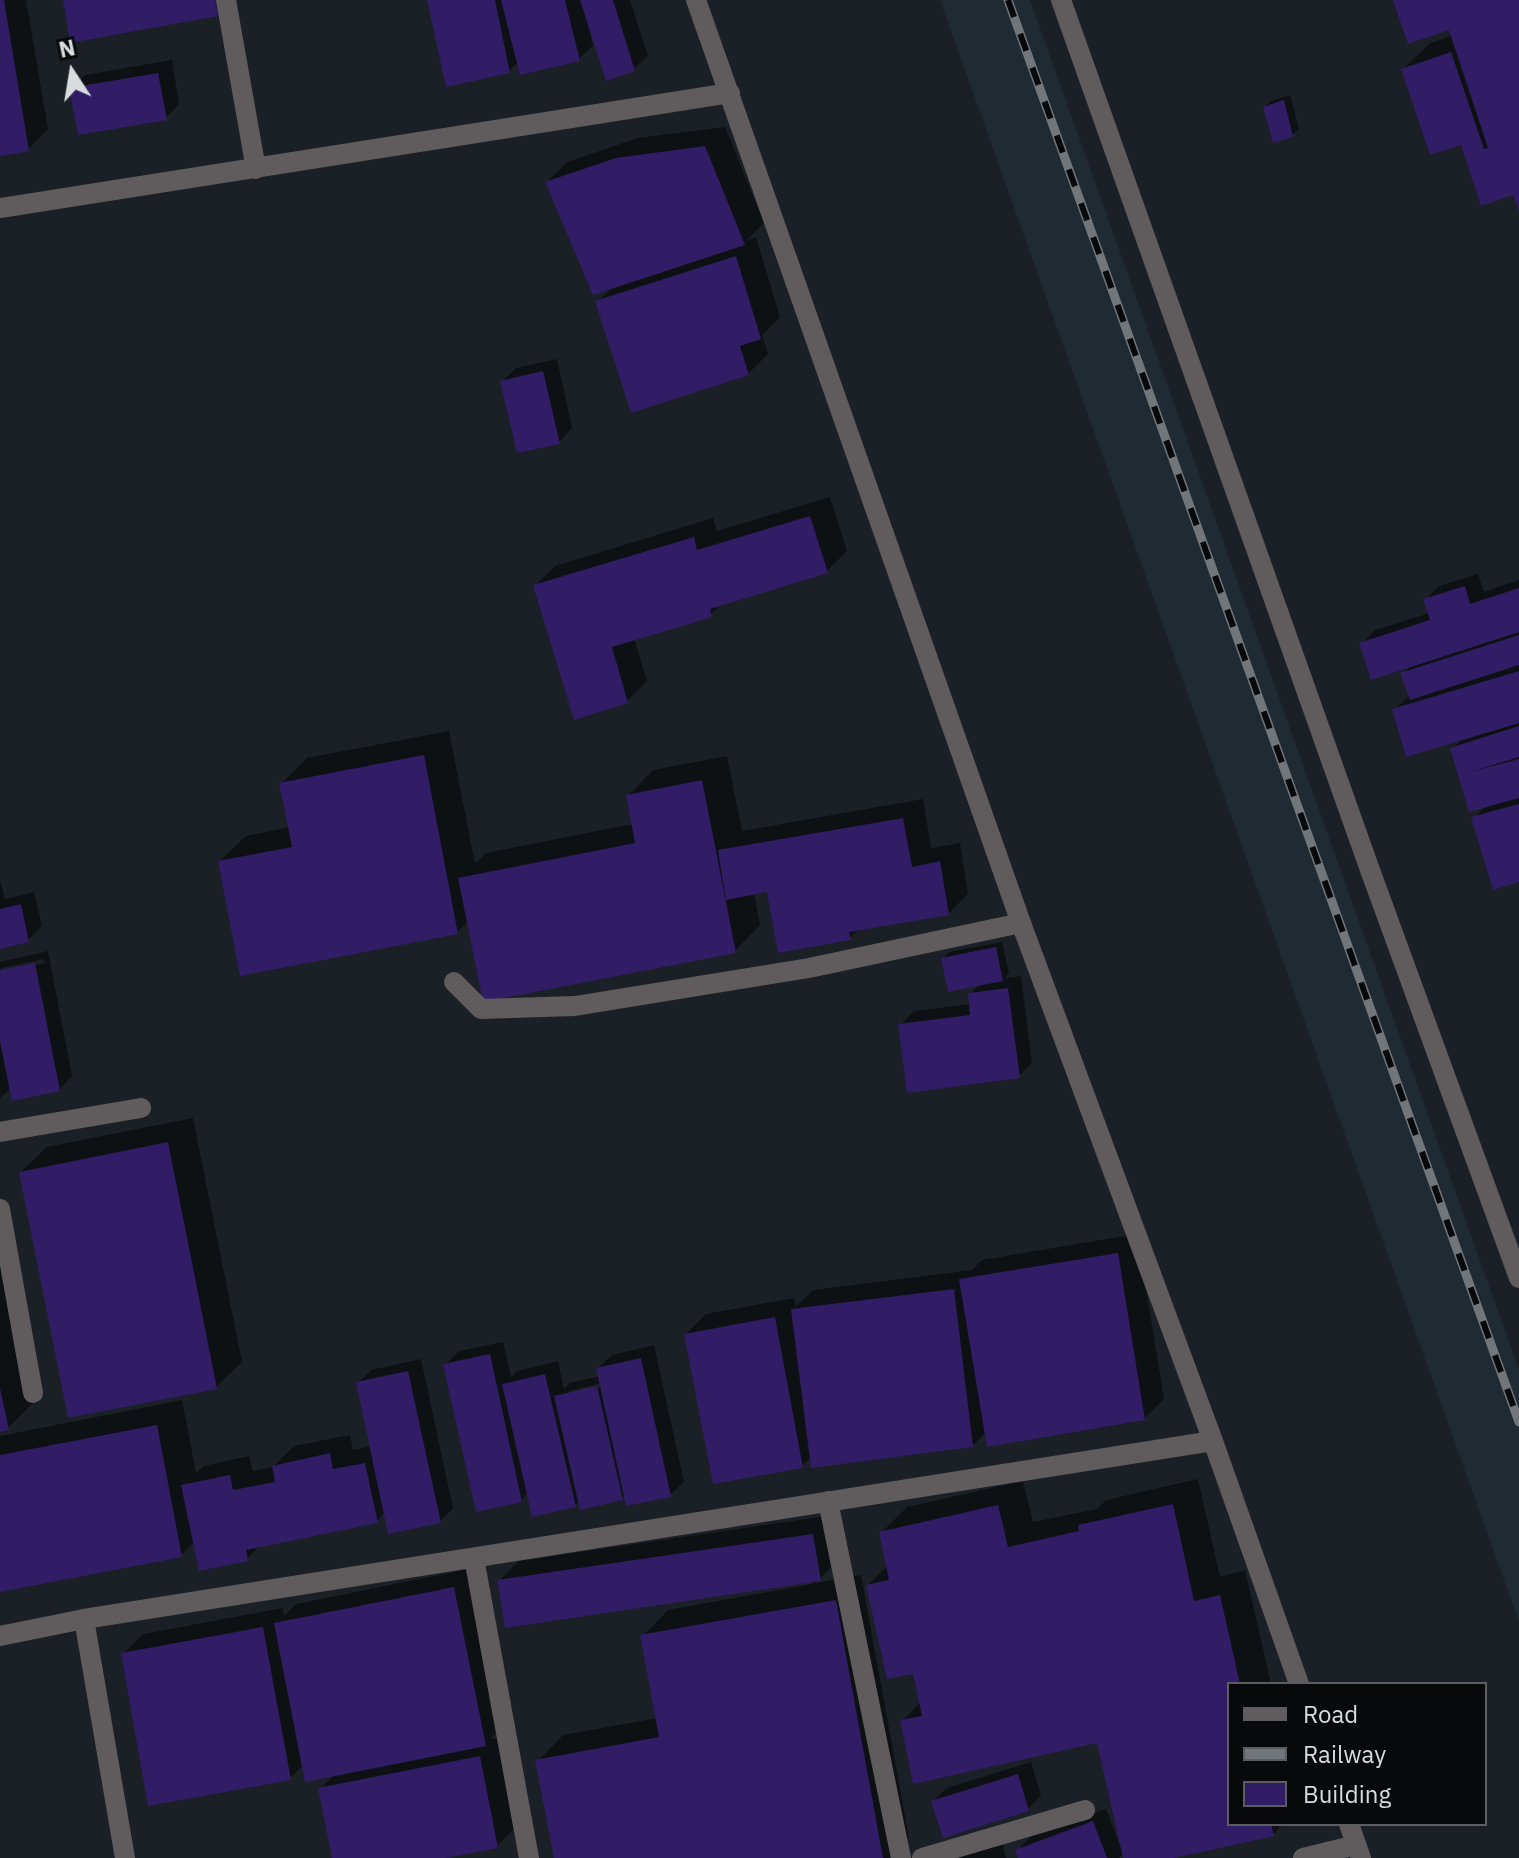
<!DOCTYPE html>
<html>
<head>
<meta charset="utf-8">
<style>
	body { margin:0 }
	#map { position:relative; width:1519px; height:1858px; overflow:hidden; background:#1a2025; font-family:"IBM Plex Sans",sans-serif }
	canvas { display:block }
	.legend { position:absolute; left:1227px; top:1682px; width:260px; height:144px; box-sizing:border-box; background:#07090b; border:2px solid #5b5d60; margin:0; padding:10px 14px; list-style:none; font-size:24px; color:#d8dcdf }
	.legend li { display:flex; align-items:center; gap:16px; height:40px }
	.legend b { width:40px; border:2px solid #5b5d60 }
	.north { position:absolute; left:32px; top:32px; width:80px; height:80px; -webkit-text-stroke:6px #07090b; paint-order:stroke; rotate:348deg; font-size:22px; font-weight:700; line-height:32px; text-align:center; color:#d8dcdf }
	.north::after { content:''; display:block; margin:auto; width:28px; height:36px; background:#d8dcdf; clip-path:polygon(50% 0,100% 100%,50% 72%,0 100%) }
</style>
</head>
<body>
<div id="map">
<canvas width="1519" height="1858"></canvas>
<ul class="legend">
<li><b style="height:10px;background:#605b5c"></b>Road</li>
<li><b style="height:10px;background:#71767a"></b>Railway</li>
<li><b style="height:22px;background:#301d65"></b>Building</li>
</ul>
<div class="north">N</div>
</div>
<script>
const ctx = document.querySelector('canvas').getContext('2d');
ctx.lineJoin = 'round';
function fill(path, color) {
  ctx.fillStyle = color;
  ctx.fill(path, 'evenodd');
}
function poly(rows) {
  const path = new Path2D();
  for (const r of rows) {
    path.moveTo(r[0], r[1]);
    for (let i = 2; i < r.length; i += 2) path.lineTo(r[i], r[i + 1]);
  }
  return path;
}
function trace(path, color, width, dash) {
  ctx.strokeStyle = color;
  ctx.lineWidth = width;
  ctx.lineCap = dash ? 'butt' : 'round';
  ctx.setLineDash(dash || []);
  ctx.stroke(path);
}
fill(poly([
	[940,0,1030,0,1519,1370,1519,1622]
]), '#202a33');
fill(poly([
	[0,0,26,0,48,129,28,149,0,153],
	[429,0,630,0,648,56,634,69,607,78,593,33,590,33,593,45,579,59,518,62,509,71],
	[1395,0,1519,0,1519,206,1514,192,1462,142,1403,69,1429,44,1453,35,1451,28],
	[172,60,179,104,166,118,71,89,85,75],
	[1290,95,1299,129,1292,135,1265,107,1271,101],
	[725,127,764,223,746,241,756,237,780,317,762,335,768,354,748,374,598,301,613,287,547,182,567,162,638,138],
	[557,359,572,428,559,442,502,382,516,368],
	[830,497,847,551,827,571,723,603,710,615,634,638,647,681,627,701,535,586,555,566,713,518,717,531],
	[1478,574,1484,592,1519,580,1519,880,1474,818,1487,805,1453,748,1463,738,1395,709,1410,695,1403,674,1411,665,1362,644,1375,630,1430,613,1425,600,1439,586],
	[449,731,475,864,486,853,633,824,628,796,653,770,727,756,742,831,923,799,931,848,960,843,968,894,948,914,859,929,850,938,768,890,754,893,760,925,735,951,469,921,457,932,220,861,246,836,290,827,281,784,307,758],
	[0,880,5,899,34,892,42,926,28,940,0,947],
	[1002,942,1009,973,1004,978,1021,976,1032,1063,1019,1076,900,1025,914,1011,971,1004,970,994,980,984,943,959,949,952],
	[48,951,72,1076,59,1090,11,1088,0,1098,0,962],
	[44,959,45,963,1,972,1,968],
	[193,1118,242,1362,216,1387,21,1172,47,1147],
	[0,1222,34,1402,8,1428,0,1430],
	[1137,1234,1164,1399,1144,1419,987,1431,972,1446,811,1457,802,1466,686,1334,706,1314,794,1298,796,1307,813,1290,972,1270,982,1260],
	[503,1342,511,1377,517,1371,558,1361,564,1389,570,1383,600,1376,598,1369,612,1355,654,1345,684,1482,670,1495,626,1495,622,1498,580,1500,575,1505,528,1493,521,1500,445,1365,459,1351],
	[606,1382,607,1386,569,1395,569,1391],
	[421,1359,453,1508,440,1521,385,1512,377,1521,261,1544,247,1559,195,1541,181,1555,0,1590,0,1436,182,1400,196,1473,204,1466,249,1456,253,1471,273,1467,294,1446,350,1435,353,1450,371,1446,358,1383,371,1370],
	[1198,1479,1220,1577,1245,1570,1271,1684,1229,1684,1229,1824,1283,1824,1273,1834,1164,1858,1125,1858,1124,1853,1119,1858,1020,1858,1017,1851,1030,1837,1106,1809,1119,1843,1122,1842,1099,1740,902,1721,921,1702,914,1672,868,1585,888,1565,881,1533,907,1507,1023,1481,1033,1522,1097,1509,1106,1500],
	[833,1515,840,1559,815,1583,861,1575,909,1838,889,1858,556,1858,538,1761,563,1735,658,1718,643,1636,668,1610,812,1584,812,1580,499,1581,519,1561],
	[474,1568,505,1724,490,1739,499,1738,517,1826,497,1846,436,1858,334,1858,320,1789,335,1774,303,1765,290,1778,123,1654,143,1634,283,1608,284,1616,296,1604],
	[1031,1762,1041,1795,1028,1809,933,1801,947,1788],
	[1002,1840,1006,1858,924,1858]
]), '#0007');
fill(poly([
	[0,0,4,0,29,151,0,156],
	[63,0,215,0,218,16,70,43],
	[427,0,495,0,510,73,446,87],
	[501,0,565,0,580,61,520,75],
	[580,0,613,0,635,71,606,81],
	[1393,0,1519,0,1519,211,1513,195,1481,206,1461,145,1430,155,1401,69,1451,52,1484,149,1488,148,1449,30,1408,44],
	[158,73,167,120,78,135,69,88],
	[1284,100,1293,137,1273,143,1263,107],
	[705,146,745,245,593,295,545,182,616,158],
	[736,256,761,339,740,346,749,375,631,413,595,301],
	[543,371,560,444,517,453,500,381],
	[810,516,828,573,710,609,712,617,612,647,628,703,574,720,533,585,694,537,697,550],
	[1465,586,1470,604,1519,588,1519,632,1371,680,1359,643,1430,620,1423,599],
	[1519,635,1519,665,1410,700,1400,673],
	[1519,671,1519,723,1406,757,1392,709],
	[1519,726,1519,757,1470,772,1519,759,1519,798,1469,812,1450,748],
	[424,755,458,934,240,976,218,861,292,847,279,783],
	[702,780,736,953,483,1002,458,878,635,843,626,795],
	[1519,804,1519,882,1493,890,1471,817],
	[903,818,912,867,940,861,949,915,849,932,851,940,778,953,767,892,726,900,718,850],
	[21,904,29,942,0,949,0,909],
	[996,947,1003,981,948,992,941,958],
	[35,963,60,1091,12,1101,0,1041,0,970],
	[1008,988,1020,1078,907,1093,898,1024,970,1015,968,993],
	[168,1142,217,1389,68,1418,19,1172],
	[1118,1253,1145,1420,987,1447,959,1279],
	[954,1289,973,1447,811,1468,791,1309],
	[775,1317,803,1468,713,1484,684,1334],
	[490,1354,522,1502,476,1512,443,1364],
	[641,1358,671,1497,626,1506,596,1368],
	[408,1371,441,1523,388,1534,356,1382],
	[545,1374,576,1507,532,1517,502,1384],
	[597,1386,623,1500,580,1510,554,1396],
	[0,1388,9,1430,0,1432],
	[157,1425,182,1557,0,1592,0,1455],
	[330,1453,333,1469,365,1463,378,1523,246,1550,248,1561,199,1571,181,1485,230,1475,233,1490,275,1482,272,1466],
	[1173,1504,1194,1601,1220,1595,1240,1684,1229,1684,1229,1824,1271,1824,1274,1836,1174,1858,1123,1858,1097,1743,913,1784,900,1720,922,1716,913,1674,887,1679,866,1585,889,1580,879,1532,998,1505,1008,1547,1079,1531,1078,1525],
	[813,1534,821,1581,505,1628,497,1580],
	[454,1587,486,1746,305,1782,274,1623],
	[836,1600,883,1858,554,1858,535,1760,659,1737,640,1635],
	[263,1627,291,1780,148,1806,121,1653],
	[480,1756,498,1848,446,1858,332,1858,318,1788],
	[1018,1774,1029,1811,943,1838,931,1801],
	[1093,1821,1107,1858,1018,1858,1015,1850]
]), '#301d65');
trace(poly([
	[828,1501,901,1858],
	[474,1558,529,1858],
	[84,1619,125,1858],
	[922,1858,1085,1810]
]), '#605b5c', 20);
trace(poly([
	[226,0,256,169],
	[1061,0,1370,870,1519,1278],
	[0,208,730,93],
	[454,982,481,1009,575,1006,809,968,1021,923],
	[0,1132,141,1108],
	[0,1209,33,1393],
	[0,1636,84,1619,1213,1441],
	[1303,1858,1356,1845]
]), '#605b5c', 20);
trace(poly([
	[696,0,1021,923,1213,1441,1299,1684],
	[1349,1824,1361,1858]
]), '#605b5c', 20);
const rail = poly([
	[1008,0,1519,1422]
]);
trace(rail, '#71767a', 9);
trace(rail, '#07090b', 6, [18]);
</script>
</body>
</html>
